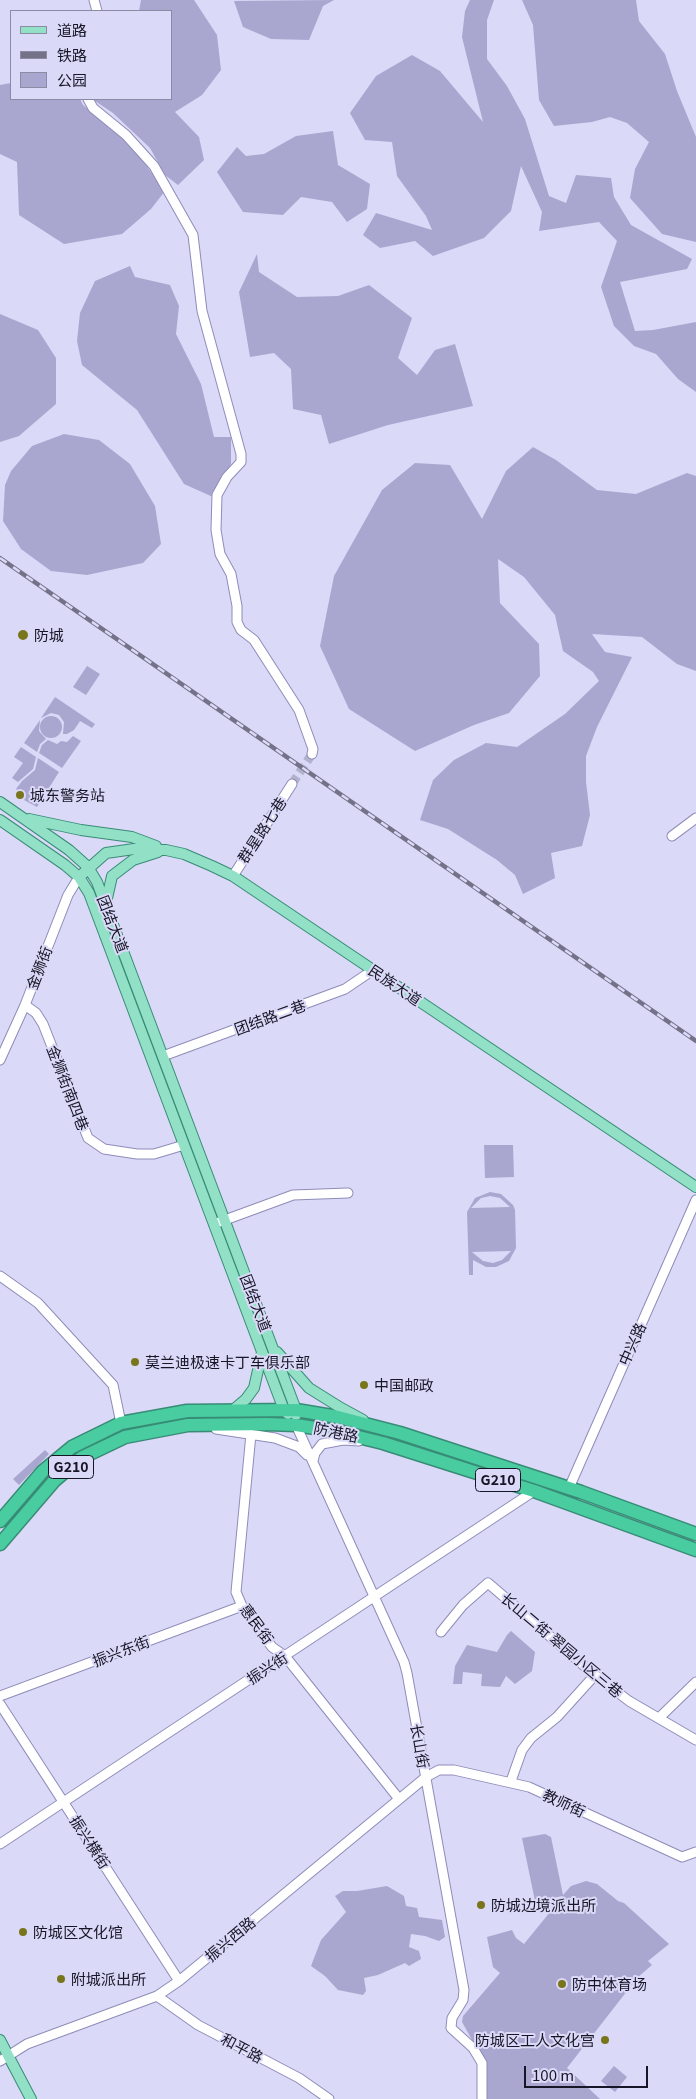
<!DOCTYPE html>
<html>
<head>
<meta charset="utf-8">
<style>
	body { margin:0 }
	#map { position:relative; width:696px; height:2099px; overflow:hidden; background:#dad9f7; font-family:Georgia,"Noto Sans SC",serif }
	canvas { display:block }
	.legend { position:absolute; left:10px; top:10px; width:162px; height:90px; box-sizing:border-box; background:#dad9f7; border:1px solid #8c8ba4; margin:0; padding:6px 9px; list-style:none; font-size:15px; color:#171627 }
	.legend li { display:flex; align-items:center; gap:10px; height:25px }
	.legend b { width:25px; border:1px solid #8c8ba4 }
	.scale { position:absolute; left:524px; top:2066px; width:124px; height:22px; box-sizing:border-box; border:2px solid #171627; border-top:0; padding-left:6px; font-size:15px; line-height:18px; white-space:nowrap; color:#171627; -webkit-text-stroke:4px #dad9f7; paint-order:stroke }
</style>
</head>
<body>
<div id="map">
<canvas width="696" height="2099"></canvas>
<ul class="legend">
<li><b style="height:6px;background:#92e0c6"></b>道路</li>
<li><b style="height:6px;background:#737289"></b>铁路</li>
<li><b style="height:14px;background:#a9a7cf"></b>公园</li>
</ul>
<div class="scale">100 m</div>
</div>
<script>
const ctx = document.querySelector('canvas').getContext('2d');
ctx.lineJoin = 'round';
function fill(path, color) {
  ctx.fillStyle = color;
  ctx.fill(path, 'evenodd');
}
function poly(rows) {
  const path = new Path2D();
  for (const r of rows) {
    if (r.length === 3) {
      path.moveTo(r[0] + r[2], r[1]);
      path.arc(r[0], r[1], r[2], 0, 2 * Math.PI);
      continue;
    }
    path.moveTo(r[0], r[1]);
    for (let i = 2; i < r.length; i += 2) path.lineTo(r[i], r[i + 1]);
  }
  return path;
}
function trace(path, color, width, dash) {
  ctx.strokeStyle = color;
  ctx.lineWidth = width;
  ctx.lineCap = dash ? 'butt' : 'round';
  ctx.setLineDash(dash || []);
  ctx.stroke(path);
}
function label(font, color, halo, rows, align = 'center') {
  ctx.font = font + ' Georgia,"Noto Sans SC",serif';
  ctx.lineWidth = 4;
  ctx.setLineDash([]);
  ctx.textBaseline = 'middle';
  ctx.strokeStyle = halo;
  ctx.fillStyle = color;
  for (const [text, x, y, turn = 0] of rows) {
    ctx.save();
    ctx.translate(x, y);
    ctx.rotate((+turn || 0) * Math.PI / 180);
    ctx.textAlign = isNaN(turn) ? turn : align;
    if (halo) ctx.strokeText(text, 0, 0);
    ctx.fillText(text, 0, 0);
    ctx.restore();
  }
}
fill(poly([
	[141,0,194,0,217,35,221,70,202,95,175,112,199,137,204,160,178,185,165,175,150,148,113,113,92,99,171,99,171,11,139,11],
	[334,0,323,6,309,40,271,39,243,27,234,1],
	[470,0,494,0,487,20,487,59,507,86,525,119,549,196,566,203,576,175,611,178,614,197,631,225,692,259,687,269,620,282,635,331,653,330,696,322,696,392,678,379,656,354,634,346,614,326,601,287,617,241,599,222,539,231,542,212,521,166,511,211,484,238,433,256,415,241,380,248,363,235,376,213,432,230,426,216,397,176,392,142,365,140,350,113,376,76,412,55,440,71,483,122,462,37,465,11],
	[522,0,636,0,639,21,665,54,677,91,696,137,696,242,662,234,630,198,635,169,649,142,627,123,610,117,592,122,554,126,539,100,533,25],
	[11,83,11,99,80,99,83,105,129,142,165,191,151,209,122,234,64,244,19,215,17,162,0,154,0,85],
	[333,131,338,165,370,184,367,209,347,222,332,202,301,197,283,215,243,212,217,172,237,147,246,156,264,154,296,136],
	[257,254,259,272,297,297,338,296,369,285,412,318,398,358,417,375,435,350,455,344,473,406,388,425,329,444,321,415,293,409,291,369,274,353,250,357,239,292],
	[130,266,135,277,170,285,179,306,176,334,201,384,214,437,231,437,231,464,213,497,184,484,137,410,82,365,77,341,80,313,95,281],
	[0,314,38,330,56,358,56,404,19,436,0,442],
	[64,434,99,440,130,464,155,506,161,544,143,563,87,575,51,571,21,549,3,521,5,485,11,471,32,446],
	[533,447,556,460,597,490,636,494,687,473,696,476,696,671,677,664,642,637,592,634,605,652,632,657,597,727,586,756,586,782,590,815,582,846,551,853,555,878,523,894,515,875,497,860,448,829,420,820,433,780,454,760,486,743,517,747,565,714,599,681,593,672,563,651,555,615,524,577,498,559,500,603,539,644,540,676,509,713,474,725,415,751,349,709,320,646,334,576,382,490,415,463,450,465,482,519,506,471],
	[87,666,100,674,86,695,73,687],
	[55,697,95,724,92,728,80,721,74,730,67,734,63,734,64,722,59,715,51,713,41,718],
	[51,727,11],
	[40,720,39,731,46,739,40,744,37,752,24,743],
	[73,736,81,741,62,768,39,753,42,745,48,740,57,744,61,741,67,742],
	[21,747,36,757,33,769,18,782,12,778,23,763,14,757],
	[38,758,59,772,37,807,24,800,26,797,16,789,22,781,35,770],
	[484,1145,513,1145,514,1177,485,1178],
	[490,1192,501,1194,513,1205,515,1210,516,1248,509,1261,496,1267,486,1267,473,1260,473,1275,469,1275,467,1212,475,1198],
	[490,1196,500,1198,510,1207,471,1208,481,1198],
	[511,1251,502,1260,493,1263,483,1261,472,1252],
	[45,1450,49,1454,19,1485,13,1479],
	[511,1631,535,1652,532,1671,515,1684,506,1676,500,1687,481,1686,482,1674,463,1672,462,1684,453,1684,455,1666,467,1645,497,1652,507,1635],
	[545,1834,551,1837,563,1895,571,1886,586,1881,597,1884,618,1901,624,1903,669,1944,648,1961,652,1965,638,1977,567,2068,600,2099,487,2099,485,2063,462,2022,463,2016,500,1973,493,1967,487,1937,512,1930,516,1938,524,1944,563,1896,535,1901,522,1838],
	[387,1886,404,1896,406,1906,417,1908,419,1917,442,1920,445,1937,439,1941,425,1936,411,1934,409,1947,419,1951,421,1959,409,1966,405,1963,378,1975,364,1978,366,1991,363,1995,338,1990,325,1976,311,1966,321,1940,346,1912,335,1896,343,1891,357,1891],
	[614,2066,627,2077,615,2092,601,2081]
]), '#a9a7cf');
trace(poly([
	[292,784,312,754]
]), '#b3b2cd', 9, [9, 4.5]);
const minor = poly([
	[94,0,97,11],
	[88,99,93,108,126,135,154,166,193,235,202,311,241,454,241,462,227,477,217,495,216,530,220,554,231,574,237,606,237,622,241,630,254,640,299,710,313,749,312,754],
	[672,836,696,818],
	[233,876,292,784],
	[25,1005,36,1013,43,1024,88,1138,104,1149,137,1154,154,1154,184,1145],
	[163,1056,345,989,373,970],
	[0,1060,25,1005,68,895,79,877],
	[214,1224,293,1195,348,1193],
	[0,1276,38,1303,113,1385,121,1423],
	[296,1425,404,1662,407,1673,464,1990,463,2000,452,2018,451,2028,473,2048,482,2063,482,2099],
	[216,1429,275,1438,299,1447,307,1455],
	[251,1434,236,1592,242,1606,272,1647,285,1656,399,1799],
	[313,1461,315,1453,322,1444,343,1440,359,1441],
	[569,1488,696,1200],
	[441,1632,463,1605,488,1583,595,1675,629,1701,696,1740],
	[0,1696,242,1606],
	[0,1704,179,1981],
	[659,1718,696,1682],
	[511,1781,522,1750,531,1738,557,1717,595,1675],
	[0,1844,534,1491],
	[157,1996,198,2025,299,2078,329,2099],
	[0,2061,27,2044,157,1996,179,1981,426,1777,439,1770,454,1770,529,1787,682,1857,696,1852]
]);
const major = poly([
	[0,802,69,850,88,867,97,882,296,1410,296,1415],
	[29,819,81,830,132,837,156,846],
	[0,820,65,865,79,877,89,893,284,1410,288,1414],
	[79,877,106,853,134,849,166,850,184,854,212,866,233,876,696,1187],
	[106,903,112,876,133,860,158,852],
	[277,1352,309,1388,341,1408,363,1420],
	[233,1410,246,1399,254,1388,262,1352],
	[0,2040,31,2099]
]);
const highway = poly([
	[0,1521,43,1471,72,1447,121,1423,187,1411,296,1410,338,1417,400,1433,581,1492,696,1534],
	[0,1544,54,1481,81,1458,125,1437,188,1425,267,1424,296,1425,334,1431,383,1443,534,1491,696,1550]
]);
trace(minor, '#8e8cb9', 11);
trace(major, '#388c76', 12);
trace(highway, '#388c76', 15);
trace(minor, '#fff', 9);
trace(major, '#92e0c6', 10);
trace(highway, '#49cca0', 12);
const rail = poly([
	[0,558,696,1041]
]);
trace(rail, '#737289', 4.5);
trace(rail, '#dad9f7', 2.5, [8]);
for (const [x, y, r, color] of [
	[23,635,6,"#79751a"],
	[20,795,5,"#79751a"],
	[135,1362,5,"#79751a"],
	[364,1385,5,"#79751a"],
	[481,1905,5,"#79751a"],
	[23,1932,5,"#79751a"],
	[61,1979,5,"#79751a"],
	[562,1984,5,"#79751a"],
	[605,2040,5,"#79751a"]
]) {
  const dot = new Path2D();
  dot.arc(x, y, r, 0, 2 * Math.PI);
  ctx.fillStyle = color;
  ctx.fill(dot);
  trace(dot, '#dad9f7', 2);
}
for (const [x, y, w] of [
	[71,1467,45],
	[498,1480,45]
]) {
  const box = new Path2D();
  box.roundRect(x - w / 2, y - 11.5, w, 23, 4);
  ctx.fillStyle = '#dad9f7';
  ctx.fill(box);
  trace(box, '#171627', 1);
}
label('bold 14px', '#171627', null, [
	["G210",71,1467],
	["G210",498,1480]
]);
label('15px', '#171627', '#dad9f7', [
	["防城",34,635],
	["城东警务站",30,795],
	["莫兰迪极速卡丁车俱乐部",145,1362],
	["中国邮政",374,1385],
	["防城边境派出所",491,1905],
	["防城区文化馆",33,1932],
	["附城派出所",71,1979],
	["防中体育场",572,1984],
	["防城区工人文化宫",595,2040,"right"]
], 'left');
label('15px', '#171627', '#dad9f7', [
	["群星路七巷",262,830,-57],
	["团结大道",113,924,69],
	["金狮街",39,968,-69],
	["民族大道",395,985,34],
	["团结路二巷",270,1017,-20],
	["金狮街南四巷",68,1088,69],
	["团结大道",256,1303,69],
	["中兴路",632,1344,-66],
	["防港路",336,1432,12],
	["惠民街",257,1624,54],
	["长山二街 翠园小区三巷",562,1645,40],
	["振兴东街",121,1651,-21],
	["振兴街",267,1668,-33],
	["长山街",420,1746,80],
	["教师街",564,1803,25],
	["振兴横街",90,1842,57],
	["振兴西路",230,1939,-40],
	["和平路",242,2048,28]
]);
</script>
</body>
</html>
